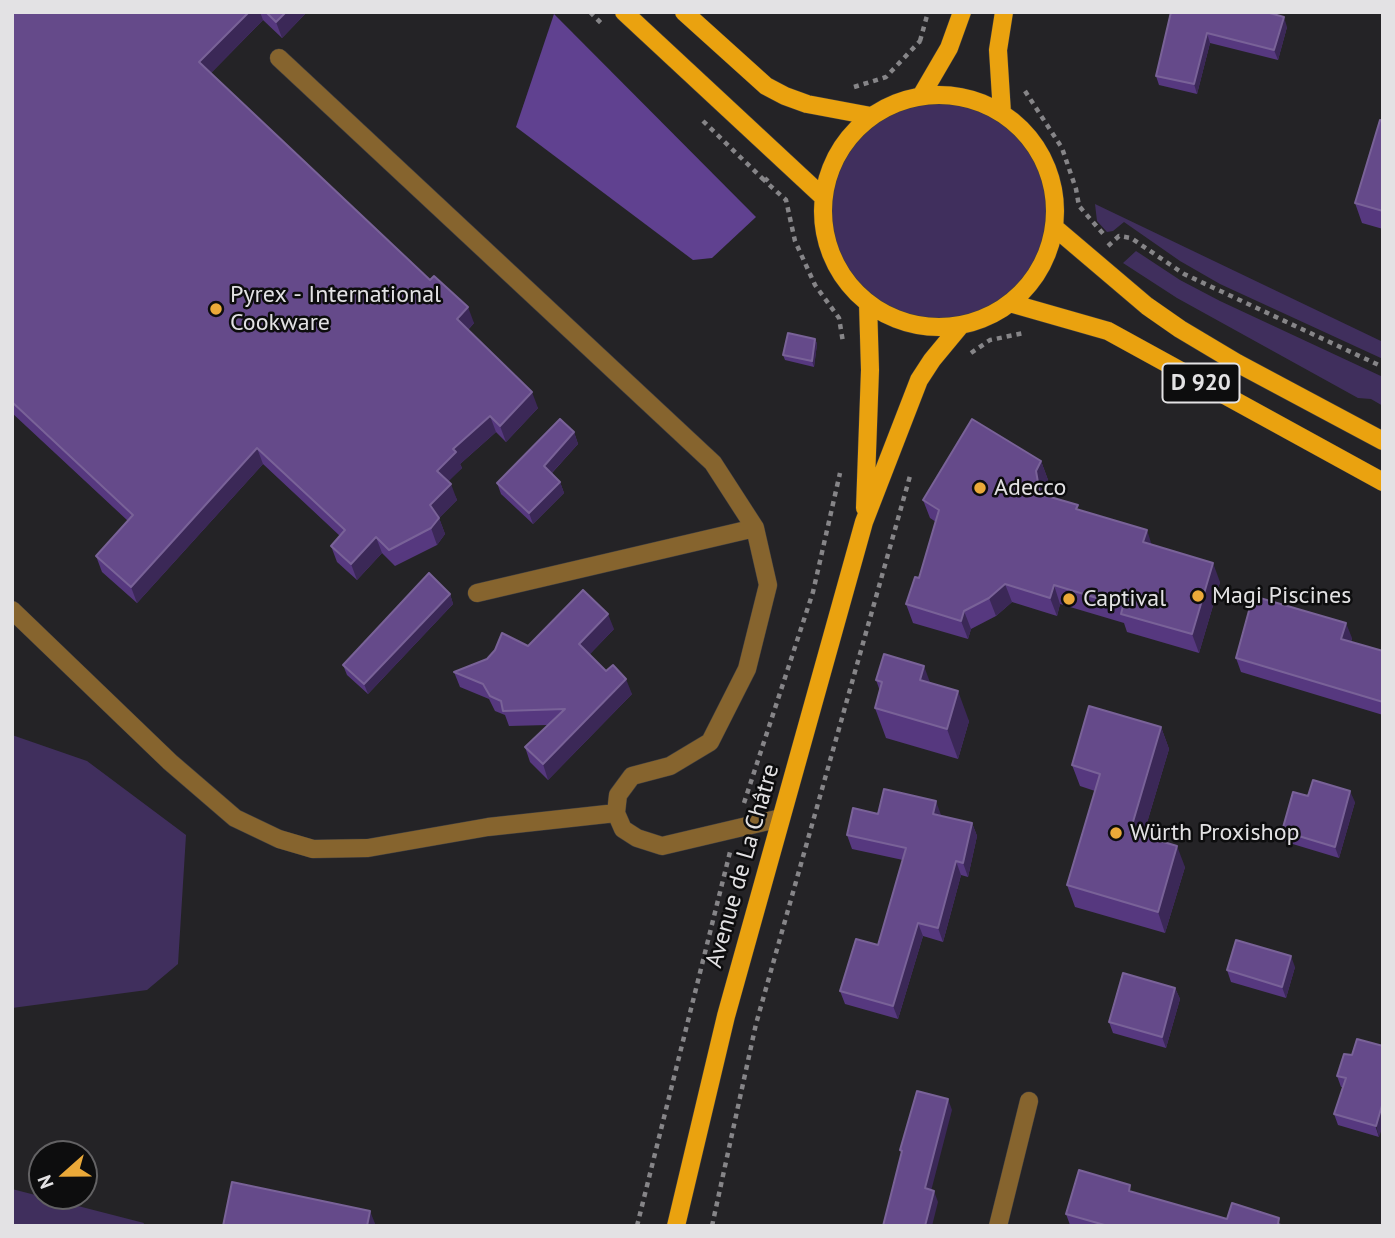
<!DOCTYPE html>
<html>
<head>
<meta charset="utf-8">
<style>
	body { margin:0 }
	#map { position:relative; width:1395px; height:1238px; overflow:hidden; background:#242326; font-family:"PT Sans",sans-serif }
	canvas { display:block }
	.frame { position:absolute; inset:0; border:14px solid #e3e2e4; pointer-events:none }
	.north { position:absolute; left:28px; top:1140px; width:70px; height:70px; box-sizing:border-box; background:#0d0d0e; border:2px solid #636264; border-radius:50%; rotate:249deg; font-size:19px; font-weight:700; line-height:28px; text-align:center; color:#e3e2e4 }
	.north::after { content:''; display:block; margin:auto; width:24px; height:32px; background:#eba939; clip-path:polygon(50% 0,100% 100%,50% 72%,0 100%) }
</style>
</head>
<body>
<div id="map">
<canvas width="1395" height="1238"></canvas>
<div class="frame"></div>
<div class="north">N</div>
</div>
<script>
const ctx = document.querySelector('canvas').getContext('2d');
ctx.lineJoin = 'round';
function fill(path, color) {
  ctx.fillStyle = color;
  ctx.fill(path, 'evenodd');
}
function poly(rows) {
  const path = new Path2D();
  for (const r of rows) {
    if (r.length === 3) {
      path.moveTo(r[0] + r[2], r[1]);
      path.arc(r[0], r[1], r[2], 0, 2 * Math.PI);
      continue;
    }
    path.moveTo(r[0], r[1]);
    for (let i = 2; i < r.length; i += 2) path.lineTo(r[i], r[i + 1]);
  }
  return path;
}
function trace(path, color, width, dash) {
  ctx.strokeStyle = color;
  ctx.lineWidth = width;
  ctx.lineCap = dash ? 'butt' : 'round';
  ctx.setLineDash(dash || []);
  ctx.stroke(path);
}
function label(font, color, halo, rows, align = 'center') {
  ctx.font = font + ' "PT Sans",sans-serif';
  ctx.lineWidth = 5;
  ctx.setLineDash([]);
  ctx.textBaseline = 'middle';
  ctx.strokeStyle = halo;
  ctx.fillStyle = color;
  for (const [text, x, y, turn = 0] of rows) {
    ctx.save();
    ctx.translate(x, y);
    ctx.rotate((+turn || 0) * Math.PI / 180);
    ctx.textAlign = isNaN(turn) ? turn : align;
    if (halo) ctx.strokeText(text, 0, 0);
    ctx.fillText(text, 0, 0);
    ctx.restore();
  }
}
fill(poly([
	[939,211,116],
	[1095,204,1383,342,1383,359,1220,284,1180,261,1124,222,1113,231,1107,232,1097,221],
	[1136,251,1180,280,1220,301,1383,377,1383,406,1371,399,1358,398,1177,298,1123,263],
	[12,735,87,761,186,835,178,964,147,990,12,1008],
	[12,1189,144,1223,143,1226,12,1226]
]), '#402f5d');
fill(poly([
	[554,14,756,217,712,258,693,260,516,127]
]), '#604190');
const minor = poly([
	[279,58,713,463,755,528,768,585,747,669,710,742,670,766,632,776,618,795,616,813,623,829,637,838,662,846,781,818],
	[477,593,755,528],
	[12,610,170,762,235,818,279,839,313,849,368,848,488,827,616,813],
	[998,1226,1029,1101]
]);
const major = poly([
	[624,12,823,197],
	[684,12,766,86,785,96,807,104,871,116],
	[939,211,116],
	[921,96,949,48,962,12],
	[1002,113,998,50,1004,12],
	[1054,227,1147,306,1180,329,1237,363,1383,441],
	[1010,303,1108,331,1383,482],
	[865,508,870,370,868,303],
	[676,1226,726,1016,864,522,919,380,932,360,961,325]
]);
trace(minor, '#3f3e41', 19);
trace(major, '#3f3e41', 19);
trace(poly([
	[590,12,603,25],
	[920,41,928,12],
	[854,87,886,77,920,41,926,43],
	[1025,91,1062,148,1076,189,1079,206,1106,237],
	[703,121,765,181],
	[768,178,765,181,786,200,795,241,815,285,839,318,843,342],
	[1108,246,1119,236,1131,238,1184,274,1383,367],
	[971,353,990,340,1024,333],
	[744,803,813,592,840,473],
	[637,1226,730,852],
	[712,1226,756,1024,910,476]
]), '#868588', 4.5, [5, 5]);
trace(minor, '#86642e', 18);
trace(major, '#eaa20f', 18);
fill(poly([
	[12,12,307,12,282,38,263,20,211,73,474,323,468,330,538,408,506,442,496,432,460,464,462,468,448,481,457,500,439,518,445,534,437,545,395,566,382,553,357,580,337,562,331,546,340,536,263,464,137,603,102,572,96,556,128,521,12,413],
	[1171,12,1287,27,1278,60,1210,43,1197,94,1159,85,1156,76],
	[1383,121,1383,229,1362,223,1355,203],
	[815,339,817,344,814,367,785,360,783,355],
	[574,432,578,444,552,473,560,482,564,493,533,524,501,494,497,483],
	[1041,461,1048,480,1042,489,1043,495,1080,510,1152,545,1220,582,1199,653,1127,632,1124,623,1060,604,1057,616,1012,602,996,616,971,629,968,639,913,623,906,604,919,578,936,522,930,518,923,500],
	[450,594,453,604,368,694,347,675,343,665],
	[614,629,589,655,632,694,548,780,530,762,525,747,548,725,509,726,505,715,495,711,489,699,460,687,454,672,528,646],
	[1352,638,1351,642,1383,651,1383,715,1241,672,1236,658],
	[876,680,931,683,969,721,958,759,886,738,875,708,880,691],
	[1161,727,1169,749,1143,836,1185,867,1165,933,1075,907,1067,885,1095,791,1080,786,1072,765],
	[1308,796,1355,802,1339,858,1286,842,1282,831],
	[878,814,941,816,972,823,977,836,968,877,961,875,943,942,923,936,898,1019,845,1004,840,991,878,945,903,860,852,849,847,835],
	[1295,967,1286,998,1231,982,1227,970],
	[1175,988,1180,999,1166,1048,1113,1033,1109,1022],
	[1352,1055,1379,1137,1338,1125,1334,1114,1343,1087,1341,1087,1337,1076],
	[1133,1192,1227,1219,1283,1226,1070,1225,1066,1214]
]), '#56387f');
fill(poly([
	[249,12,260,12,263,20,205,79,199,62],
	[286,12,307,12,282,38,276,22],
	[1284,17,1287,27,1278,60,1274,50],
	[1207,33,1210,43,1197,94,1194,84],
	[468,307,474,323,463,335,457,319],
	[815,339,817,344,814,367,812,361],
	[532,392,538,408,506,442,500,426],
	[490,416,496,432,460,464,462,468,443,487,437,471,453,449],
	[574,432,578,444,548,477,544,466],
	[257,448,263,464,137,603,131,587],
	[1041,461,1048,480,1042,489,1047,513,1040,494,1036,471],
	[560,482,564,493,533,524,529,513],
	[451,484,457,500,439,518,445,534,437,545,431,528,430,505],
	[1147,530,1153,549,1143,542],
	[376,537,382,553,357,580,351,564],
	[1213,563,1220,582,1199,653,1192,634],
	[1005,584,1012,602,996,616,989,598],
	[1054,585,1060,604,1057,616,1050,598],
	[450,594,453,604,368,694,364,684],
	[964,611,971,629,968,639,961,621],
	[608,614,614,629,584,660,579,644],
	[1346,623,1352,638,1347,654,1341,639],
	[924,666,935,696,920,680],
	[626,679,632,694,548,780,543,764],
	[958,691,969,721,958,759,947,729],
	[1161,727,1169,749,1138,853,1130,832],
	[1350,791,1355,802,1339,858,1335,847],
	[936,801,941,815,933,814],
	[972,823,977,836,968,877,963,863],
	[1177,846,1185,867,1165,933,1158,912],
	[956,861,961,875,943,942,938,928],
	[918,923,923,936,898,1019,893,1006],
	[1291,956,1295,967,1286,998,1282,987],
	[1175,988,1180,999,1166,1048,1162,1037],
	[948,1099,952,1110,929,1199,925,1188],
	[1383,1102,1383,1126,1379,1137,1376,1126],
	[934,1191,938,1202,932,1226,925,1226],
	[370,1211,376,1226,367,1226]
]), '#3b2857');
const building = poly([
	[12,12,249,12,199,62,430,280,434,276,468,307,457,319,532,392,500,426,490,416,453,449,456,452,437,471,451,484,430,505,439,518,431,528,389,550,376,537,351,564,331,546,345,530,257,448,131,587,96,556,133,515,12,402,12,12],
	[266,12,286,12,276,22,266,12],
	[1171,12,1266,12,1284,17,1274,50,1207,33,1194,84,1156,76,1171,12],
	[1380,120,1383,121,1383,211,1355,203,1380,120],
	[788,333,815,339,812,361,783,355,788,333],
	[560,419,574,432,544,466,560,482,529,513,497,483,560,419],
	[972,419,1041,461,1036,471,1040,494,1078,505,1076,509,1147,530,1143,542,1213,563,1192,634,1121,614,1123,606,1054,585,1050,598,1005,584,989,598,964,611,961,621,906,604,915,577,919,578,939,510,923,500,972,419],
	[429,573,450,594,364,684,343,665,429,573],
	[583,590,608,614,579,644,606,671,613,665,626,679,543,764,525,747,565,709,503,711,501,701,490,696,483,684,454,672,487,659,495,650,502,633,528,646,583,590],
	[1253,596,1346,623,1341,639,1383,651,1383,702,1236,658,1253,596],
	[884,654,924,666,920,680,958,691,947,729,875,708,882,682,876,680,884,654],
	[1089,706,1161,727,1130,832,1177,846,1158,912,1067,885,1100,774,1072,765,1089,706],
	[1313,780,1350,791,1335,847,1282,831,1293,792,1308,796,1313,780],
	[884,789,936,801,933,814,972,823,963,863,956,861,938,928,918,923,893,1006,840,991,856,939,878,945,906,848,847,835,853,808,878,814,884,789],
	[1236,940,1291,956,1282,987,1227,970,1236,940],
	[1123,973,1175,988,1162,1037,1109,1022,1123,973],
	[1357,1039,1383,1046,1383,1102,1376,1126,1334,1114,1346,1078,1337,1076,1344,1054,1352,1055,1357,1039],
	[917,1091,948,1099,925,1188,934,1191,925,1226,883,1226,902,1151,900,1150,917,1091],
	[1079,1170,1130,1185,1129,1191,1227,1219,1232,1203,1279,1218,1278,1224,1283,1226,1108,1226,1066,1214,1079,1170],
	[232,1182,370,1211,367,1226,223,1226,232,1182]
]);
fill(building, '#654a8a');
trace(building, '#796298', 2);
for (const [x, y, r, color] of [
	[216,309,7,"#eba939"],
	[980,488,7,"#eba939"],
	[1198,596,7,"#eba939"],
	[1069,599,7,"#eba939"],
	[1116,833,7,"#eba939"]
]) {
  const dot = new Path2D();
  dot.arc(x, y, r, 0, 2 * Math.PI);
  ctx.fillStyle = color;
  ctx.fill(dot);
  trace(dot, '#0d0d0e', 2.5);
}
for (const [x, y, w] of [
	[1201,383,77]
]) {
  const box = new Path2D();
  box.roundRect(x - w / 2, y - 19.5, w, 39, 5);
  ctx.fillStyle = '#0d0d0e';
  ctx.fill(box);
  trace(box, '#e3e2e4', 2);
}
label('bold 23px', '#e3e2e4', null, [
	["D 920",1201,383]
]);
label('24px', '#e3e2e4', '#0d0d0e', [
	["Pyrex - International",230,295],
	["Cookware",230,323],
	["Adecco",994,488],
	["Magi Piscines",1212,596],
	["Captival",1083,599],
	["Würth Proxishop",1130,833]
], 'left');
label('24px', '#e3e2e4', '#0d0d0e', [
	["Avenue de La Châtre",743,866,-74]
]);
</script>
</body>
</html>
